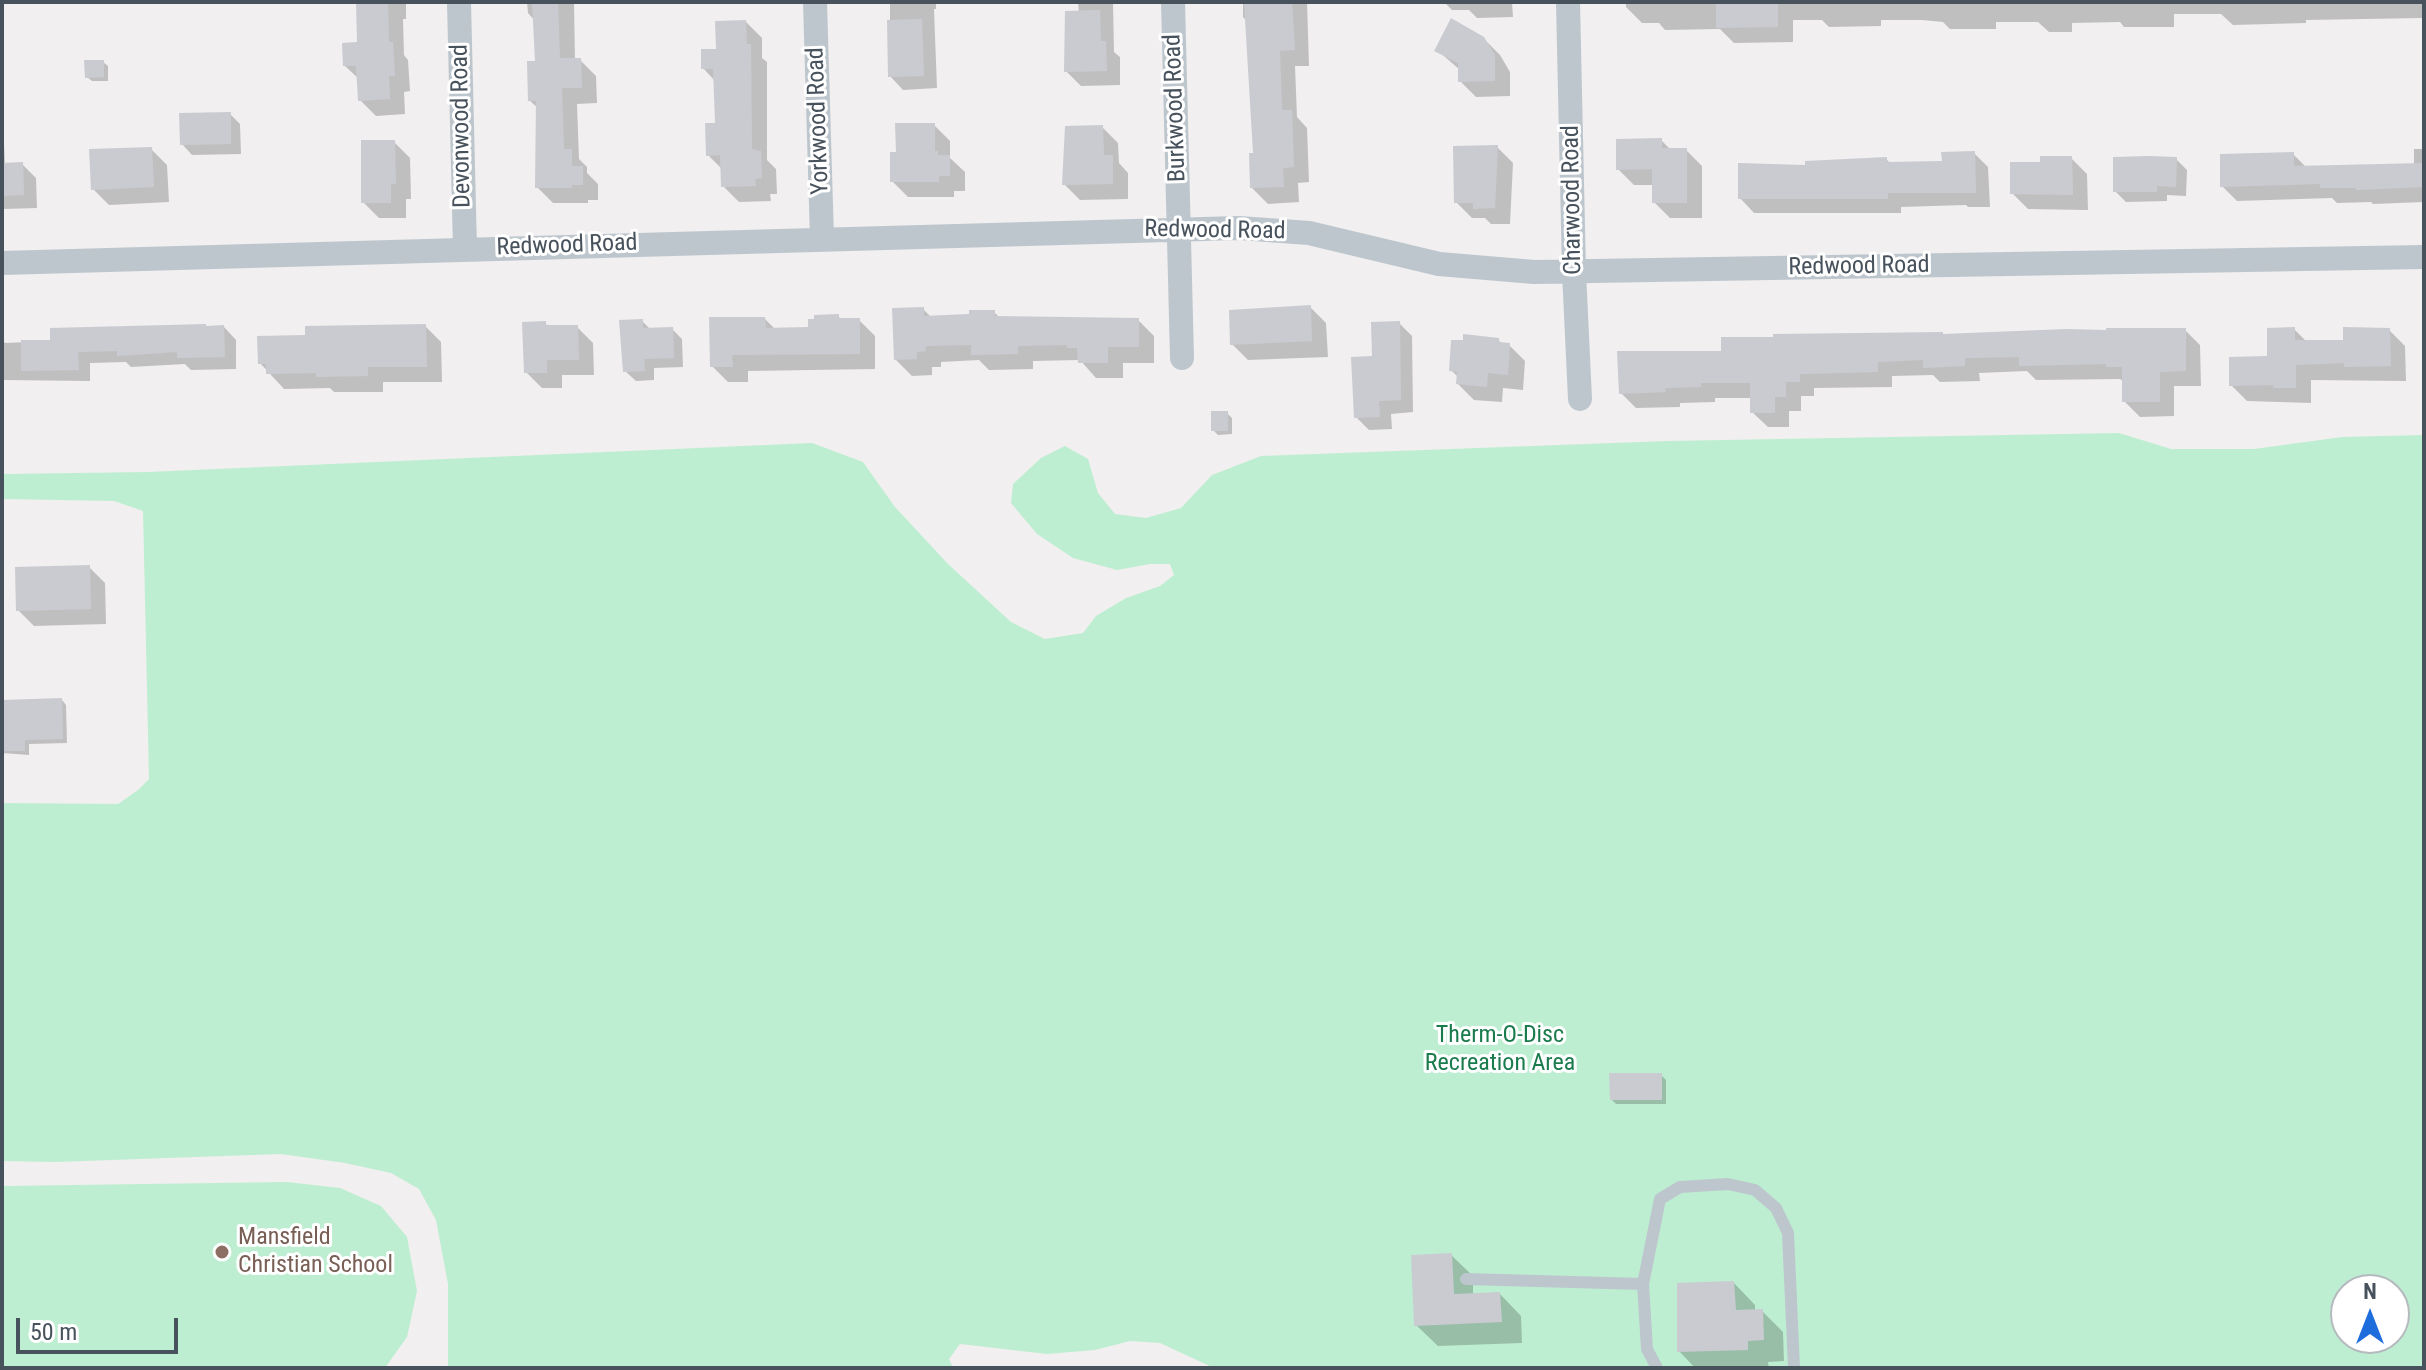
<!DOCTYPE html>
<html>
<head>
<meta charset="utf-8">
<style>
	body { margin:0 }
	#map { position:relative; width:2426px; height:1370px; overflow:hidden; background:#f1efef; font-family:"Roboto Condensed",sans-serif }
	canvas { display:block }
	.frame { position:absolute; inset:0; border:4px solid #47525c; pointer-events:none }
	.north { position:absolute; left:2330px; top:1274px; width:80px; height:80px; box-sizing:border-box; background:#fff; border:2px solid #b5babe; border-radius:50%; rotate:0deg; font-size:22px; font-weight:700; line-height:32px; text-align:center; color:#47525c }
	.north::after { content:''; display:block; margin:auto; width:28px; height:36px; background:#1e6ddc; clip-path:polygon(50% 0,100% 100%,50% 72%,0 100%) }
	.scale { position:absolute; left:16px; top:1318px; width:162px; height:36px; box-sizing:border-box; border:4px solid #47525c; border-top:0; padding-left:10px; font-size:24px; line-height:28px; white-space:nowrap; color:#47525c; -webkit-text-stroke:6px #fff; paint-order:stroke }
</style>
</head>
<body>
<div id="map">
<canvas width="2426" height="1370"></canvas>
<div class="frame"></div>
<div class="north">N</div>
<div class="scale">50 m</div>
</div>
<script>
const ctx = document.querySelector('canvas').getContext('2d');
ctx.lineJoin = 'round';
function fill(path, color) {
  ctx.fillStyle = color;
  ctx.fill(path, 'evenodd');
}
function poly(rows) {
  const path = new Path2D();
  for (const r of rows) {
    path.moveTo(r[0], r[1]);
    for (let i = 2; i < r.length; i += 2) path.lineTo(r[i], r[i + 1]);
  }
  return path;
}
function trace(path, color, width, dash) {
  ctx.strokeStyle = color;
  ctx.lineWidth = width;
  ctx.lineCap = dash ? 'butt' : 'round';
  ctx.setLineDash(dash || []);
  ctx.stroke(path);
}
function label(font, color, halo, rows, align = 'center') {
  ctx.font = font + ' "Roboto Condensed",sans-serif';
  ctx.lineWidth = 6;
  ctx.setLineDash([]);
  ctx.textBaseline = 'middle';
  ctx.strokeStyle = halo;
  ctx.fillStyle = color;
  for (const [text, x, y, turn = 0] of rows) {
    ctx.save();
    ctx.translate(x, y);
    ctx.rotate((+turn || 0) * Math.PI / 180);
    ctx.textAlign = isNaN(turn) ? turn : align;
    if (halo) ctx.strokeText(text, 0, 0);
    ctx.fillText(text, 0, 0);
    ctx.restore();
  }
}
fill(poly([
	[2119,433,2171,449,2254,449,2342,437,2424,435,2424,1368,1214,1368,1160,1343,1130,1341,1095,1350,1047,1354,960,1344,949,1359,953,1368,448,1368,448,1284,436,1220,419,1189,391,1173,345,1163,281,1154,55,1162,2,1161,2,803,118,804,138,790,149,779,143,511,114,501,2,499,2,474,148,472,812,443,863,462,895,507,948,564,1011,622,1045,639,1083,633,1096,616,1126,598,1160,586,1174,575,1170,564,1150,564,1117,570,1073,558,1037,534,1011,503,1013,484,1041,458,1065,446,1088,459,1098,493,1115,514,1146,518,1181,508,1212,475,1261,456,1667,441],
	[2346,1290,2394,1290,2394,1338,2346,1338],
	[287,1182,340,1188,381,1206,407,1237,417,1291,407,1337,385,1368,2,1368,2,1186]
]), '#beeed2');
fill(poly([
	[358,2,406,2,406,19,403,19,404,55,408,60,410,91,404,92,405,114,376,116,360,100,359,79,345,66,359,44],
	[527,2,574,2,575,60,580,60,596,76,597,103,577,104,579,159,587,167,587,173,598,184,598,200,588,200,588,203,553,203,537,187,538,108,530,101,537,62,535,21,528,13],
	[890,2,936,2,936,9,934,9,937,88,903,90,890,76],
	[1078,2,1113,2,1114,52,1120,57,1120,85,1081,86,1066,71,1079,13],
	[1243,2,1307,2,1309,66,1295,66,1297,117,1307,128,1309,182,1298,183,1299,202,1268,204,1252,188,1255,155,1247,22,1243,17],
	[1444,2,1512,2,1513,17,1477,18,1469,10,1452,10],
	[1626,2,2424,2,2424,20,2422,18,2306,20,2306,23,2233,25,2221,14,2174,14,2174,27,2124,27,2120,22,2072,23,2072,32,2049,32,2038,22,1996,22,1996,29,1950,29,1943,22,1922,20,1881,20,1881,26,1829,27,1822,20,1793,20,1793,42,1734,43,1720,29,1665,30,1659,23,1642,23,1626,7],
	[746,22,762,38,762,58,767,62,767,160,776,169,777,194,770,194,771,201,739,202,723,186,722,169,708,155,717,125,715,81,703,68],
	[1483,38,1500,55,1510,72,1510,96,1476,97,1460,81,1460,70,1437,50],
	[103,62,108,66,108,81,92,81,87,77],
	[2,99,5,165,22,164,36,178,37,208,4,209,4,221,2,221],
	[230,114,240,124,241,154,192,155,182,144],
	[934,125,950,141,950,158,965,172,965,191,954,191,954,197,908,197,892,181,898,154],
	[1102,127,1118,143,1119,163,1128,173,1128,199,1080,200,1064,184],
	[1661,140,1671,150,1686,150,1702,166,1702,218,1670,218,1654,202,1654,185,1634,185,1618,169],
	[394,142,410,158,411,199,406,199,406,218,379,218,363,202],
	[1497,147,1513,163,1510,224,1491,224,1485,218,1472,218,1456,202],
	[151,149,167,165,169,202,109,205,93,189],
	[2414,149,2424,149,2424,202,2373,204,2371,202,2337,203,2332,198,2237,201,2222,186,2293,154,2306,167,2414,165],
	[1974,153,1988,167,1990,207,1968,207,1966,205,1901,207,1901,213,1754,213,1740,198,1886,159,1891,164,1944,163],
	[2071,158,2087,174,2088,210,2028,209,2012,193,2042,164],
	[2176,159,2187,170,2186,196,2167,195,2167,201,2126,202,2115,191],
	[1310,307,1326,323,1328,357,1248,360,1232,344],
	[923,309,931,317,971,316,994,312,1000,318,1138,320,1154,336,1154,363,1123,363,1123,378,1096,378,1080,360,1033,361,1033,369,989,370,979,360,941,362,941,367,932,367,932,375,912,376,896,360],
	[838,316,842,320,859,320,875,336,875,369,748,371,748,382,728,382,712,366,765,319,775,329,810,329],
	[642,321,650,329,672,329,682,339,683,367,654,368,654,380,636,381,625,371],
	[545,323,549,327,577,327,593,343,594,375,562,375,562,388,542,388,526,372],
	[1399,323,1412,336,1413,412,1391,414,1392,429,1369,430,1356,417,1374,358],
	[425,326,441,342,442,382,383,382,383,392,334,392,330,388,284,389,260,363,307,337],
	[224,327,236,340,236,369,191,370,185,364,131,367,126,362,90,363,90,381,2,380,2,340,5,343,52,341],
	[2294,329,2307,342,2345,342,2389,330,2405,346,2406,381,2311,380,2311,403,2247,401,2231,385,2269,358],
	[2185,330,2200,345,2201,386,2174,386,2174,416,2140,417,2124,401,2124,382,2120,379,2036,380,2027,371,1979,373,1980,381,1940,382,1933,375,1892,376,1892,387,1814,388,1814,396,1801,396,1801,411,1789,411,1789,427,1768,427,1752,412,1752,398,1715,398,1715,402,1680,403,1680,407,1636,408,1621,393,1723,353,1945,336],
	[1498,340,1504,345,1509,345,1525,361,1523,390,1503,388,1502,402,1474,400,1458,384,1459,378,1451,370],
	[1227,413,1232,418,1232,434,1218,435,1213,430],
	[89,567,105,583,106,624,34,626,18,610],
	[62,700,66,705,67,743,29,744,29,755,2,753,2,702],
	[1661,1075,1666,1080,1666,1104,1616,1104,1612,1100],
	[1451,1255,1473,1276,1473,1295,1500,1294,1521,1316,1522,1343,1438,1346,1416,1325],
	[1734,1283,1755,1305,1755,1311,1762,1311,1783,1332,1784,1361,1768,1362,1769,1368,1695,1368,1679,1351]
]), '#0003');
fill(poly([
	[356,2,388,2,389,42,393,42,395,76,389,76,390,99,358,101,356,66,343,66,342,43,357,42],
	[532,2,558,2,560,58,581,58,582,88,562,88,564,149,572,149,572,166,583,166,583,185,572,185,572,188,535,188,536,101,528,101,527,61,535,61],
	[1244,2,1292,2,1295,50,1280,51,1282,110,1292,110,1294,167,1283,168,1284,187,1250,188,1249,153,1253,153],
	[1716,2,1778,2,1778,27,1716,28],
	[1100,10,1101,41,1106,41,1107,71,1064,72,1065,11],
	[1451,18,1484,37,1495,55,1495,81,1458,82,1458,63,1434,51],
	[922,19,924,76,888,77,887,20],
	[746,20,747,44,751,44,752,149,761,151,762,178,755,179,756,186,721,187,720,155,706,156,705,123,715,123,713,69,701,69,701,49,716,49,715,21],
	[84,60,104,60,104,77,85,78],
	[231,112,231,144,180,145,179,113],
	[895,123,935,123,935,151,938,151,938,155,950,155,950,176,939,176,939,182,890,182,890,152,896,152],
	[1103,125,1104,155,1113,155,1113,184,1062,185,1065,126],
	[1662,138,1662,148,1687,148,1687,203,1652,203,1652,169,1616,170,1616,139],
	[361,140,395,140,396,184,391,184,391,203,361,203],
	[1498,145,1495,208,1473,209,1473,203,1454,203,1453,146],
	[152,147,154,187,91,190,89,149],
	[1975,151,1976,193,1888,193,1888,199,1738,199,1738,163,1805,165,1805,161,1887,157,1887,162,1942,161,1941,152],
	[2294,152,2294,166,2424,163,2424,187,2356,190,2356,188,2320,188,2320,184,2220,187,2220,154],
	[2040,156,2072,156,2073,195,2010,194,2010,162,2040,162],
	[2148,156,2177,157,2176,187,2157,186,2157,192,2113,192,2113,157],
	[23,162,24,195,2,196,2,163],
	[1311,305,1312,341,1230,345,1229,310],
	[924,307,924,316,969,314,969,310,995,310,995,316,1139,318,1139,347,1108,347,1108,363,1078,363,1077,348,1067,348,1067,345,1018,346,1018,354,971,355,971,345,926,346,926,351,917,352,917,359,894,360,892,308],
	[839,314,839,318,860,318,860,354,732,355,733,367,710,367,709,317,765,317,766,328,808,327,808,319,814,319,814,315],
	[643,319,643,328,673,327,674,358,644,359,645,371,623,372,619,320],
	[546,321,546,325,578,325,579,360,547,360,547,373,524,373,522,322],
	[1400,321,1401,400,1379,401,1380,417,1354,418,1351,357,1372,356,1371,322],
	[206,324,206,326,224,325,225,357,177,358,177,352,117,356,117,351,78,352,79,370,21,371,21,340,50,340,50,328],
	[426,324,427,367,368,367,368,376,316,377,316,373,266,374,266,364,258,364,257,336,305,335,305,326],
	[2295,327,2295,340,2343,340,2343,327,2390,328,2391,366,2344,367,2344,363,2296,365,2296,388,2273,388,2273,385,2229,386,2229,357,2267,356,2267,328],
	[2106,328,2186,328,2186,371,2160,372,2160,402,2122,402,2122,367,2106,367,2106,364,2019,366,2019,357,1965,358,1965,366,1923,368,1923,360,1878,362,1878,372,1800,374,1800,382,1786,382,1786,397,1775,397,1775,413,1750,413,1750,383,1701,383,1701,387,1665,388,1666,392,1619,394,1617,351,1721,351,1721,337,1773,337,1773,334,1943,332,1943,334,2066,329,2106,330],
	[1463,334,1499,338,1499,342,1510,343,1508,375,1488,373,1487,387,1456,384,1457,372,1449,371,1451,340,1463,340],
	[1211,411,1228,411,1228,431,1211,431],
	[90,565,91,609,16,611,15,567],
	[62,698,63,739,25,740,25,751,2,751,2,700],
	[1609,1073,1662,1073,1662,1100,1610,1100],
	[1452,1253,1454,1294,1500,1292,1502,1322,1414,1326,1411,1255],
	[1734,1281,1736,1310,1763,1309,1764,1340,1748,1341,1748,1350,1677,1352,1677,1283]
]), '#c9cbd1');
trace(poly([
	[1466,1279,1643,1284,1647,1349,1657,1368],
	[1643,1284,1660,1199,1680,1187,1728,1184,1755,1190,1776,1208,1788,1233,1794,1368]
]), '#bdc6cd', 12);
trace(poly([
	[459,2,465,249],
	[815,2,822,239],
	[1173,2,1182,358],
	[1568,2,1574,272,1580,399],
	[2,263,1239,228,1309,233,1439,264,1534,272,2424,257]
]), '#bdc6cd', 24);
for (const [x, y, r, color] of [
	[222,1252,8,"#8d6e63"]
]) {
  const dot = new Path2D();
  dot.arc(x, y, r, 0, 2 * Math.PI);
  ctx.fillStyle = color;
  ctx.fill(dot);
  trace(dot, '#fff', 3);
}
label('24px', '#47525c', '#fff', [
	["Burkwood Road",1176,108,-92],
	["Yorkwood Road",819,121,-92],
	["Devonwood Road",462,126,-91],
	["Charwood Road",1573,200,-91],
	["Redwood Road",1215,231,1],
	["Redwood Road",567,246,-2],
	["Redwood Road",1859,267,-1]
]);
label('24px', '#1a7b4d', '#fff', [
	["Therm-O-Disc",1500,1036],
	["Recreation Area",1500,1064]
]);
label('24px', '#785e54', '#fff', [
	["Mansfield",238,1238],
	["Christian School",238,1266]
], 'left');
</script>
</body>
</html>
